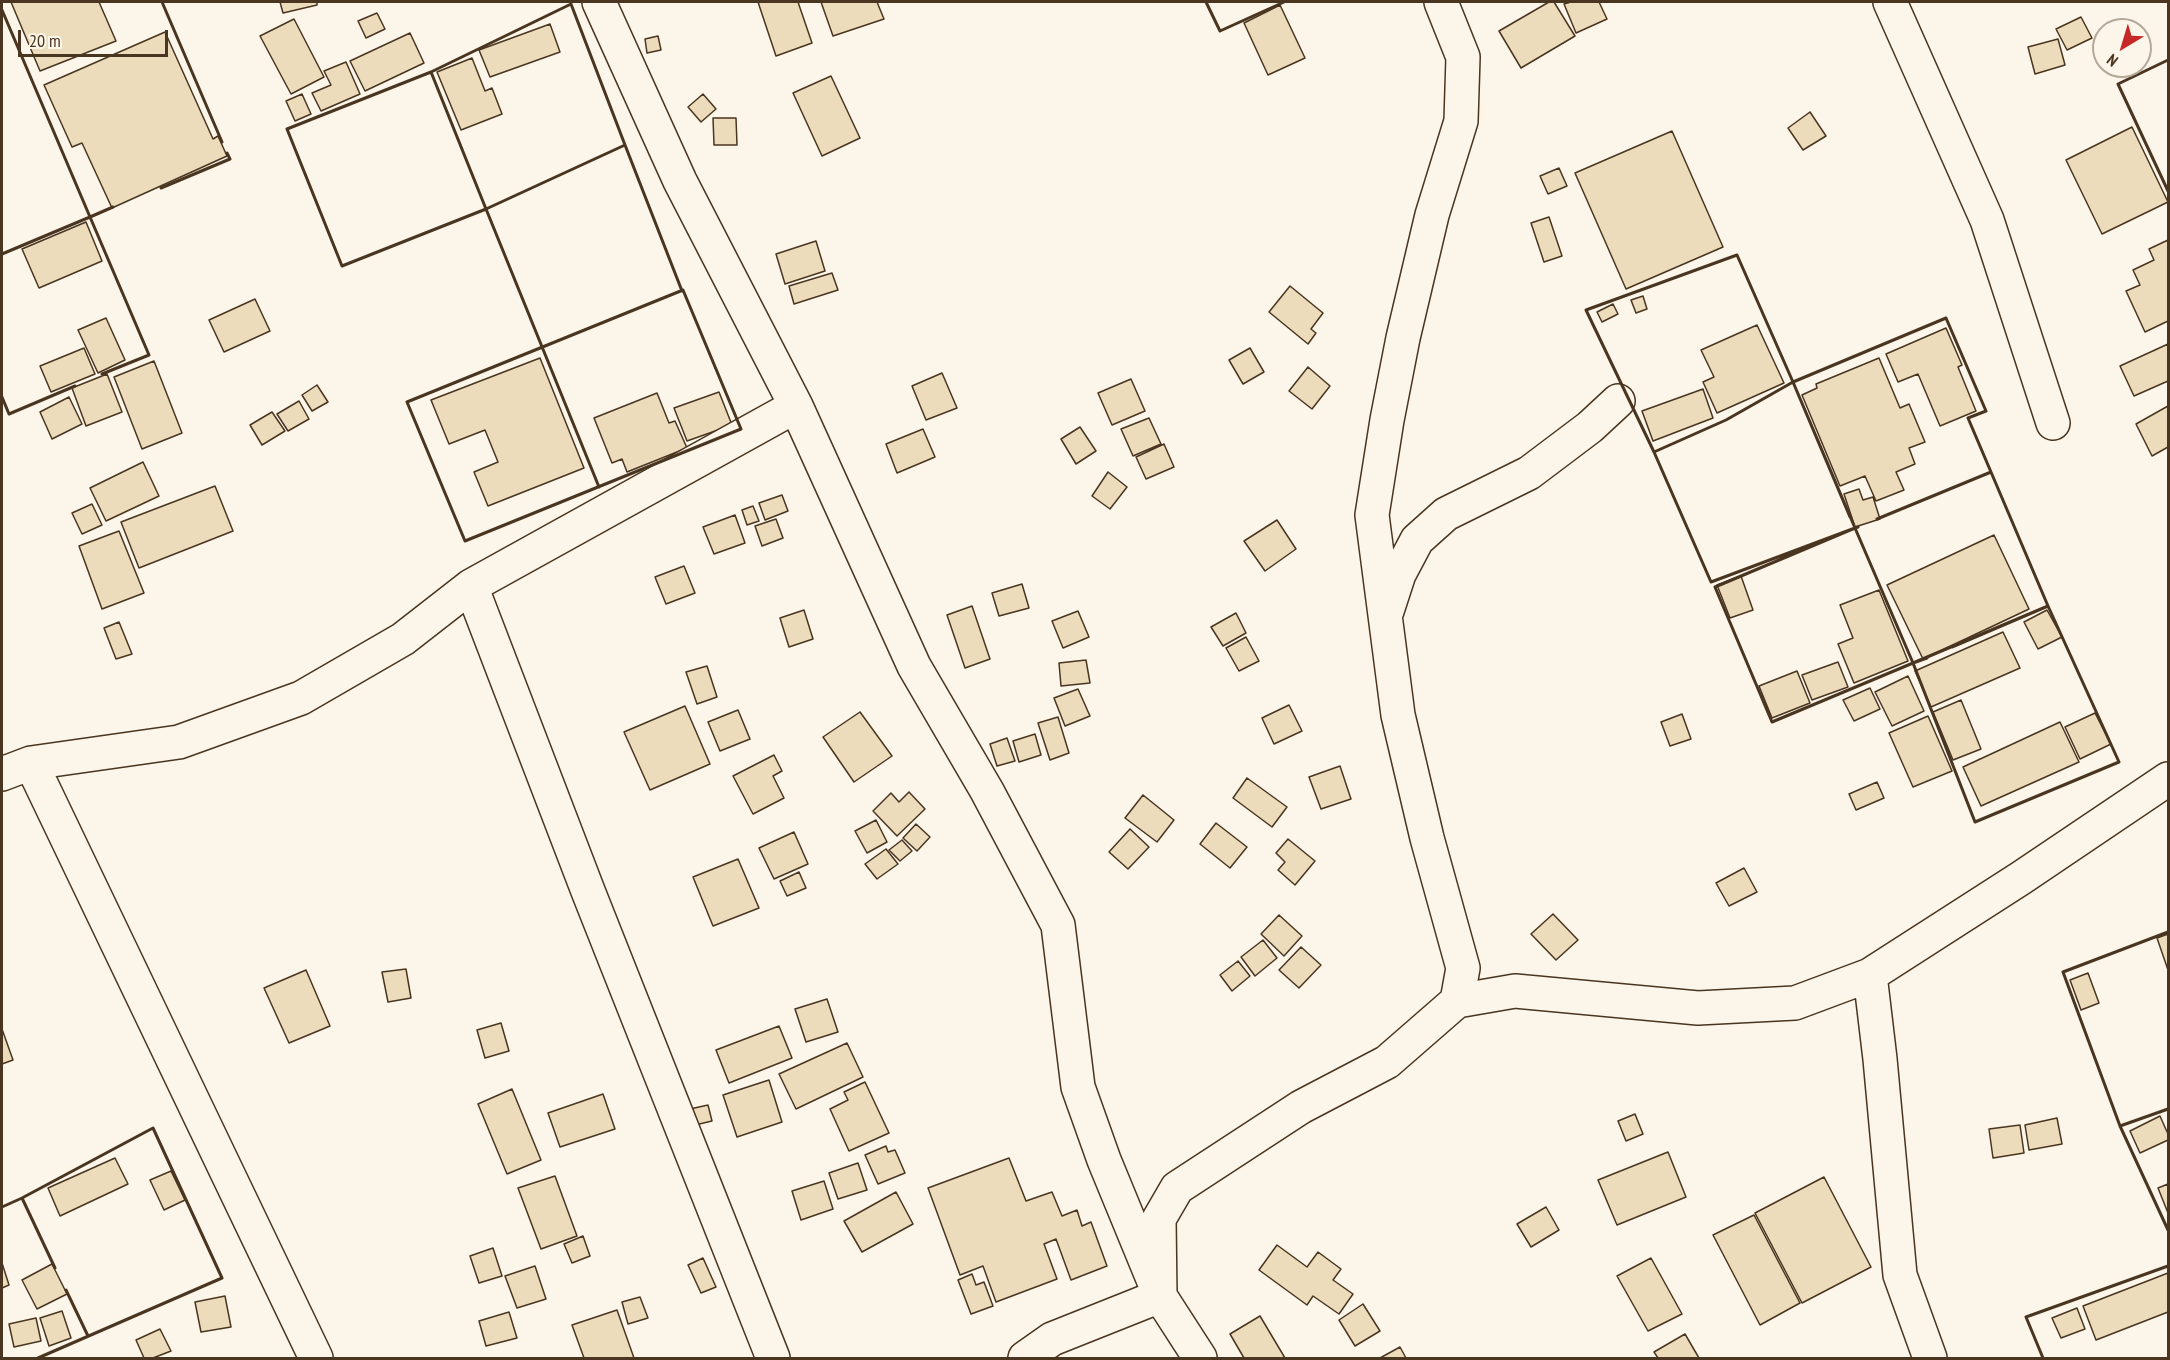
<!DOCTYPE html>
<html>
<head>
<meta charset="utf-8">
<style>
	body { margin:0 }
	#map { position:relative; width:2170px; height:1360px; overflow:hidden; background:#fbf6e9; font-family:"PT Sans Narrow",sans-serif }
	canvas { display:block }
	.frame { position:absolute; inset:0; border:3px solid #4a3520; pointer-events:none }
	.north { position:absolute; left:2092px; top:18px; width:60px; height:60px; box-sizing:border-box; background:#fbf6e9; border:2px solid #b4a999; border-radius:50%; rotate:218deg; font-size:16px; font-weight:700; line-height:24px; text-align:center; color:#4a3520 }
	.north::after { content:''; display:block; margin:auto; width:21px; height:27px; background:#c62828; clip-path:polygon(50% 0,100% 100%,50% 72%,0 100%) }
	.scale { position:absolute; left:18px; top:30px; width:150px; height:27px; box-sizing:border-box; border:3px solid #4a3520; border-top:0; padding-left:8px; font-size:18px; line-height:21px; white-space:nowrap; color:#4a3520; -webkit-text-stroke:4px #fbf6e9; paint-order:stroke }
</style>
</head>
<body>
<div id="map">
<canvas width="2170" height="1360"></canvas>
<div class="frame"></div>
<div class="north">N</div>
<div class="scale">20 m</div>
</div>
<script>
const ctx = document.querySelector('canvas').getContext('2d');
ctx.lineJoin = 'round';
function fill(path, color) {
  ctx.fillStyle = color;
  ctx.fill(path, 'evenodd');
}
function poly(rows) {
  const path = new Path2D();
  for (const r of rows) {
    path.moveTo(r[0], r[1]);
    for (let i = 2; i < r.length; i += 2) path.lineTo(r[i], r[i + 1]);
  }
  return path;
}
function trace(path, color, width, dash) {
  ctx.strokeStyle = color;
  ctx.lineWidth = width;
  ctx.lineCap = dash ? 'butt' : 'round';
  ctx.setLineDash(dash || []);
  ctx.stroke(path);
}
const building = poly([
	[11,2,99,2,116,41,40,71,11,2],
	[280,2,317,2,317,5,283,13,280,2],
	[758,2,798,2,812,43,776,56,758,2],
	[821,2,877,2,884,19,833,36,821,2],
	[1549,2,1554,2,1575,36,1521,68,1499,31,1549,2],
	[1571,2,1599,2,1607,19,1576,33,1564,4,1571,2],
	[1280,5,1305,58,1268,75,1244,23,1280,5],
	[377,13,385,29,366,38,358,21,377,13],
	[2081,17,2092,38,2067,50,2056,29,2081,17],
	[294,19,324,77,291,94,260,36,294,19],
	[550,24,560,52,490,77,479,50,550,24],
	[165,32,213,139,218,136,227,156,112,208,82,143,72,147,44,85,165,32],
	[410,33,424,63,365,91,350,61,410,33],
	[658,36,661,50,647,53,645,39,658,36],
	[2058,39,2065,65,2035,74,2028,47,2058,39],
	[472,58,485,91,492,88,502,114,461,130,437,72,472,58],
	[346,62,360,94,321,111,312,93,331,85,324,71,346,62],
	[831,76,860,138,822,156,793,93,831,76],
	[302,94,311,114,295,121,286,101,302,94],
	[703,94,716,109,701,122,688,107,703,94],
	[1810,112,1826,136,1803,150,1788,128,1810,112],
	[713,118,736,118,737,145,714,145,713,118],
	[2132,127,2168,202,2102,234,2066,160,2132,127],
	[1672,131,1723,247,1626,289,1575,173,1672,131],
	[1559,168,1567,186,1548,194,1540,176,1559,168],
	[1549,217,1562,256,1544,262,1531,223,1549,217],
	[86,222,102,261,39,288,22,249,86,222],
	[2168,240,2168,321,2145,332,2126,291,2140,285,2133,270,2154,260,2149,249,2168,240],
	[816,241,825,271,785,284,776,254,816,241],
	[832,273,838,290,794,304,789,286,832,273],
	[1290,286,1323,313,1311,329,1316,333,1308,344,1269,312,1290,286],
	[1643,296,1647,309,1636,313,1631,300,1643,296],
	[255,299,270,331,224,352,209,320,255,299],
	[1613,304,1618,314,1602,322,1597,312,1613,304],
	[106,318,125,360,98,373,78,330,106,318],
	[1757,325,1784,383,1717,413,1703,382,1714,377,1701,350,1757,325],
	[1946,328,1962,365,1958,367,1976,411,1940,426,1918,374,1898,382,1886,354,1946,328],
	[2168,344,2168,381,2134,396,2120,366,2168,344],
	[84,348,95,374,51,392,40,366,84,348],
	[1250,348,1264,372,1243,384,1229,360,1250,348],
	[540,358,584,468,488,506,474,472,498,462,485,430,449,444,431,400,540,358],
	[1879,358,1900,408,1909,404,1925,442,1909,448,1915,464,1896,472,1904,490,1876,501,1865,476,1840,486,1802,395,1817,388,1816,384,1879,358],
	[154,361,182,433,142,449,114,377,154,361],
	[1308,367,1330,386,1312,409,1289,391,1308,367],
	[942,373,957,408,926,420,912,386,942,373],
	[107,374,122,412,86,426,72,388,107,374],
	[1131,379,1145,411,1112,425,1098,393,1131,379],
	[317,385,328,402,312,411,302,395,317,385],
	[1703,389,1713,418,1653,441,1642,411,1703,389],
	[719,392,732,425,687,441,674,408,719,392],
	[657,393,669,423,675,421,687,448,627,472,622,459,612,463,594,418,657,393],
	[69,397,82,424,52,439,40,412,69,397],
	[299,401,309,419,288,431,277,414,299,401],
	[2168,406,2168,447,2152,456,2136,424,2168,406],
	[272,412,285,431,262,445,250,425,272,412],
	[1149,418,1161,444,1133,456,1121,429,1149,418],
	[1080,427,1096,451,1076,464,1061,439,1080,427],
	[923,429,935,457,897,473,886,444,923,429],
	[1164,444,1174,467,1146,479,1136,457,1164,444],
	[143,462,159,496,106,521,90,488,143,462],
	[1108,472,1127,487,1110,509,1092,496,1108,472],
	[215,486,233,531,139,568,121,522,215,486],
	[1859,489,1863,500,1873,497,1880,519,1855,527,1844,494,1859,489],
	[782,495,788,511,765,520,759,503,782,495],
	[92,504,102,525,82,534,72,513,92,504],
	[753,506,759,521,747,525,742,510,753,506],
	[735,515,745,543,714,554,703,527,735,515],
	[776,519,783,538,762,546,755,526,776,519],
	[1277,520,1296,549,1265,571,1244,541,1277,520],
	[119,531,144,593,102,609,79,546,119,531],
	[1994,535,2029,609,1923,659,1887,585,1994,535],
	[684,566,695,593,666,604,655,577,684,566],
	[1741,576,1753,610,1730,618,1717,585,1741,576],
	[1022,584,1029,608,999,616,992,593,1022,584],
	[1879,590,1908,661,1854,683,1838,644,1853,638,1840,605,1879,590],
	[972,606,990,659,965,668,947,615,972,606],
	[804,610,813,639,789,647,780,618,804,610],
	[2047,610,2062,637,2038,649,2024,622,2047,610],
	[1078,611,1089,637,1063,648,1052,621,1078,611],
	[1236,613,1246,633,1223,646,1211,627,1236,613],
	[119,622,132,654,116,659,104,628,119,622],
	[2003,632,2020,668,1931,707,1915,671,2003,632],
	[1246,637,1259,661,1239,671,1226,648,1246,637],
	[1086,660,1090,683,1061,686,1059,663,1086,660],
	[1838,662,1848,687,1812,700,1802,675,1838,662],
	[707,666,717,697,697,704,686,672,707,666],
	[1797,671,1810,703,1772,718,1759,686,1797,671],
	[1908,676,1924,711,1892,726,1875,692,1908,676],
	[1870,688,1880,709,1854,721,1843,700,1870,688],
	[1078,689,1090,716,1065,726,1054,698,1078,689],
	[1961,700,1981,749,1953,760,1933,712,1961,700],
	[1289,705,1302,731,1274,744,1262,718,1289,705],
	[685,706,710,764,650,790,624,732,685,706],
	[738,710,750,739,720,751,708,722,738,710],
	[860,712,892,756,854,782,823,737,860,712],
	[2095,713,2111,744,2080,759,2065,727,2095,713],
	[1682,714,1691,739,1670,746,1661,722,1682,714],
	[1928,716,1952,771,1913,787,1889,733,1928,716],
	[1058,717,1069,753,1050,760,1038,723,1058,717],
	[2060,722,2079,762,1981,806,1963,767,2060,722],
	[1035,734,1041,755,1019,762,1013,741,1035,734],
	[1007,738,1015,761,997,766,990,744,1007,738],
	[774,755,782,771,773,776,784,798,753,814,733,776,774,755],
	[1340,766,1351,799,1321,809,1309,777,1340,766],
	[1247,778,1287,807,1272,827,1233,798,1247,778],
	[1877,782,1884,798,1856,810,1849,794,1877,782],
	[909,792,925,809,897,836,873,811,891,793,899,802,909,792],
	[1143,795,1174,820,1157,842,1125,818,1143,795],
	[876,820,887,842,867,853,855,831,876,820],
	[1216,823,1247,847,1230,868,1200,844,1216,823],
	[916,824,930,837,917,851,903,838,916,824],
	[1130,829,1149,847,1128,869,1109,852,1130,829],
	[794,832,808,864,774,879,759,848,794,832],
	[1288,839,1315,861,1295,885,1278,870,1285,862,1276,853,1288,839],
	[902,840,912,851,900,861,889,850,902,840],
	[886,849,898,864,877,879,865,864,886,849],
	[738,859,759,908,713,926,693,877,738,859],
	[1744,868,1757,892,1729,906,1716,883,1744,868],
	[799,872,806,888,787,896,780,881,799,872],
	[1553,914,1578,940,1556,960,1531,934,1553,914],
	[1279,915,1302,936,1284,956,1261,934,1279,915],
	[2168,934,2168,970,2157,938,2168,934],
	[1263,940,1277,958,1255,976,1241,957,1263,940],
	[1301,947,1321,965,1299,988,1279,970,1301,947],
	[1238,961,1250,976,1232,991,1220,975,1238,961],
	[406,969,411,998,388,1002,382,972,406,969],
	[306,970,330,1026,289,1043,264,988,306,970],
	[2088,973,2099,1003,2081,1010,2070,980,2088,973],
	[827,999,838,1032,806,1042,795,1009,827,999],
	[501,1023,509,1051,485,1058,477,1030,501,1023],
	[779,1026,792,1058,729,1083,716,1050,779,1026],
	[2,1029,13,1060,2,1064,2,1029],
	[847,1043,863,1077,796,1109,779,1074,847,1043],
	[769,1080,782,1122,737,1137,723,1095,769,1080],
	[865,1082,889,1133,849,1151,830,1109,848,1100,844,1092,865,1082],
	[512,1089,541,1160,507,1174,478,1104,512,1089],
	[603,1094,615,1129,560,1147,548,1113,603,1094],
	[708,1105,712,1121,695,1125,690,1109,708,1105],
	[1635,1114,1643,1134,1626,1141,1618,1121,1635,1114],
	[2160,1116,2168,1134,2168,1140,2140,1153,2130,1131,2160,1116],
	[2057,1118,2062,1144,2029,1150,2025,1125,2057,1118],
	[2020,1125,2024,1153,1993,1158,1989,1129,2020,1125],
	[886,1146,888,1152,895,1150,905,1173,878,1184,865,1155,886,1146],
	[1668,1152,1686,1197,1617,1225,1598,1180,1668,1152],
	[115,1158,128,1184,60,1216,48,1188,115,1158],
	[1009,1158,1026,1201,1052,1192,1062,1216,1077,1210,1082,1226,1091,1222,1107,1266,1071,1280,1056,1239,1044,1244,1057,1279,996,1302,983,1266,960,1275,928,1188,1009,1158],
	[858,1163,867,1190,838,1199,829,1173,858,1163],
	[171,1171,185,1200,164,1210,150,1180,171,1171],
	[555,1176,577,1236,541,1249,518,1188,555,1176],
	[1824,1177,1871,1267,1802,1303,1755,1213,1824,1177],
	[824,1181,833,1209,801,1220,792,1191,824,1181],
	[2168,1184,2168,1213,2158,1188,2168,1184],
	[896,1192,913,1224,862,1252,844,1221,896,1192],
	[1546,1207,1559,1230,1531,1247,1517,1224,1546,1207],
	[1754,1215,1800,1303,1760,1325,1713,1235,1754,1215],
	[583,1236,590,1256,572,1263,564,1244,583,1236],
	[1277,1245,1307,1267,1318,1252,1341,1269,1333,1280,1353,1294,1339,1314,1313,1296,1307,1305,1259,1270,1277,1245],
	[493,1248,502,1276,479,1283,470,1256,493,1248],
	[703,1258,716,1287,701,1293,688,1265,703,1258],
	[1651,1258,1682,1314,1648,1331,1617,1276,1651,1258],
	[2,1263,9,1285,2,1288,2,1263],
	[52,1264,67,1294,37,1309,22,1280,52,1264],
	[535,1266,546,1299,517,1308,505,1276,535,1266],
	[2168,1273,2168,1312,2096,1340,2083,1306,2168,1273],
	[972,1274,976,1285,984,1282,993,1306,971,1314,958,1280,972,1274],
	[225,1296,231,1327,201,1332,195,1302,225,1296],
	[640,1297,648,1318,628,1324,622,1302,640,1297],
	[1363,1304,1380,1331,1355,1346,1339,1320,1363,1304],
	[2077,1308,2085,1329,2061,1338,2052,1318,2077,1308],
	[617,1310,634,1358,584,1358,572,1325,617,1310],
	[62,1311,71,1338,49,1346,40,1318,62,1311],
	[509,1312,517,1338,486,1346,479,1321,509,1312],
	[1260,1316,1285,1358,1244,1358,1230,1334,1260,1316],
	[36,1318,41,1341,14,1347,9,1324,36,1318],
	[160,1329,171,1351,153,1358,144,1358,136,1340,160,1329],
	[1685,1334,1699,1358,1658,1358,1654,1352,1685,1334],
	[1400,1347,1406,1358,1380,1358,1400,1347]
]);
fill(building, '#ecdcbc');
trace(building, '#4a3520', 1.5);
const street = poly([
	[599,2,680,181,796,406,914,666,987,791,1058,925,1078,1087,1104,1160,1160,1296,1200,1358],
	[1441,2,1463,57,1461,121,1432,215,1403,338,1387,420,1372,515,1398,715,1427,838,1463,968,1457,1001],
	[1890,2,1987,220,2053,423],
	[471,586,588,891,773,1358],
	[1387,611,1399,574,1417,540,1446,514,1529,473,1590,427,1618,401],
	[31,763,316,1358],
	[2,774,31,763,179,742,301,698,403,639,471,586,796,406],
	[1870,975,1880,1059,1900,1275,1930,1358],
	[1025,1358,1052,1339,1160,1296,1159,1219,1177,1188,1301,1107,1387,1062,1457,1001,1515,991,1698,1008,1795,1003,1870,975,2021,878,2168,779]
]);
trace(street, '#4a3520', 36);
trace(street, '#fbf6e9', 33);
trace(poly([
	[162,2,222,142],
	[1206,2,1220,31,1284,2],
	[571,4,625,145,486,209,431,72,571,4],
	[2,10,90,217,113,207],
	[2168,60,2118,84,2168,191],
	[431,72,486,209,342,266,287,129,431,72],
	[161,188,230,159,227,153],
	[2,254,90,217,149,355,102,374],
	[1737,255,1793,382,1726,420,1654,452,1586,310,1737,255],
	[683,290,741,429,465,541,407,402,683,290],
	[1793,382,1855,528,1711,582,1654,452,1726,420,1793,382],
	[2,397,9,414,75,386],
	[599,487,486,209,625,145,682,291],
	[1850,517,1793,382,1946,318,1986,411,1968,418,2048,606,1952,647],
	[1877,519,1991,472],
	[1877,519,1991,472],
	[1858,527,1855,528,1913,663,1927,658],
	[1855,528,1913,663,1772,722,1715,587,1855,528],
	[2048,606,2119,762,1975,822,1913,663,2048,606],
	[2168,1109,2120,1126,2168,1230],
	[2120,1126,2063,972,2168,932],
	[2,1207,22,1198,23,1200],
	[66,1290,88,1336],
	[38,1358,222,1278,153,1128,22,1198,55,1268],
	[2043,1358,2026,1317,2168,1266]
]), '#4a3520', 3);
</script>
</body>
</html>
